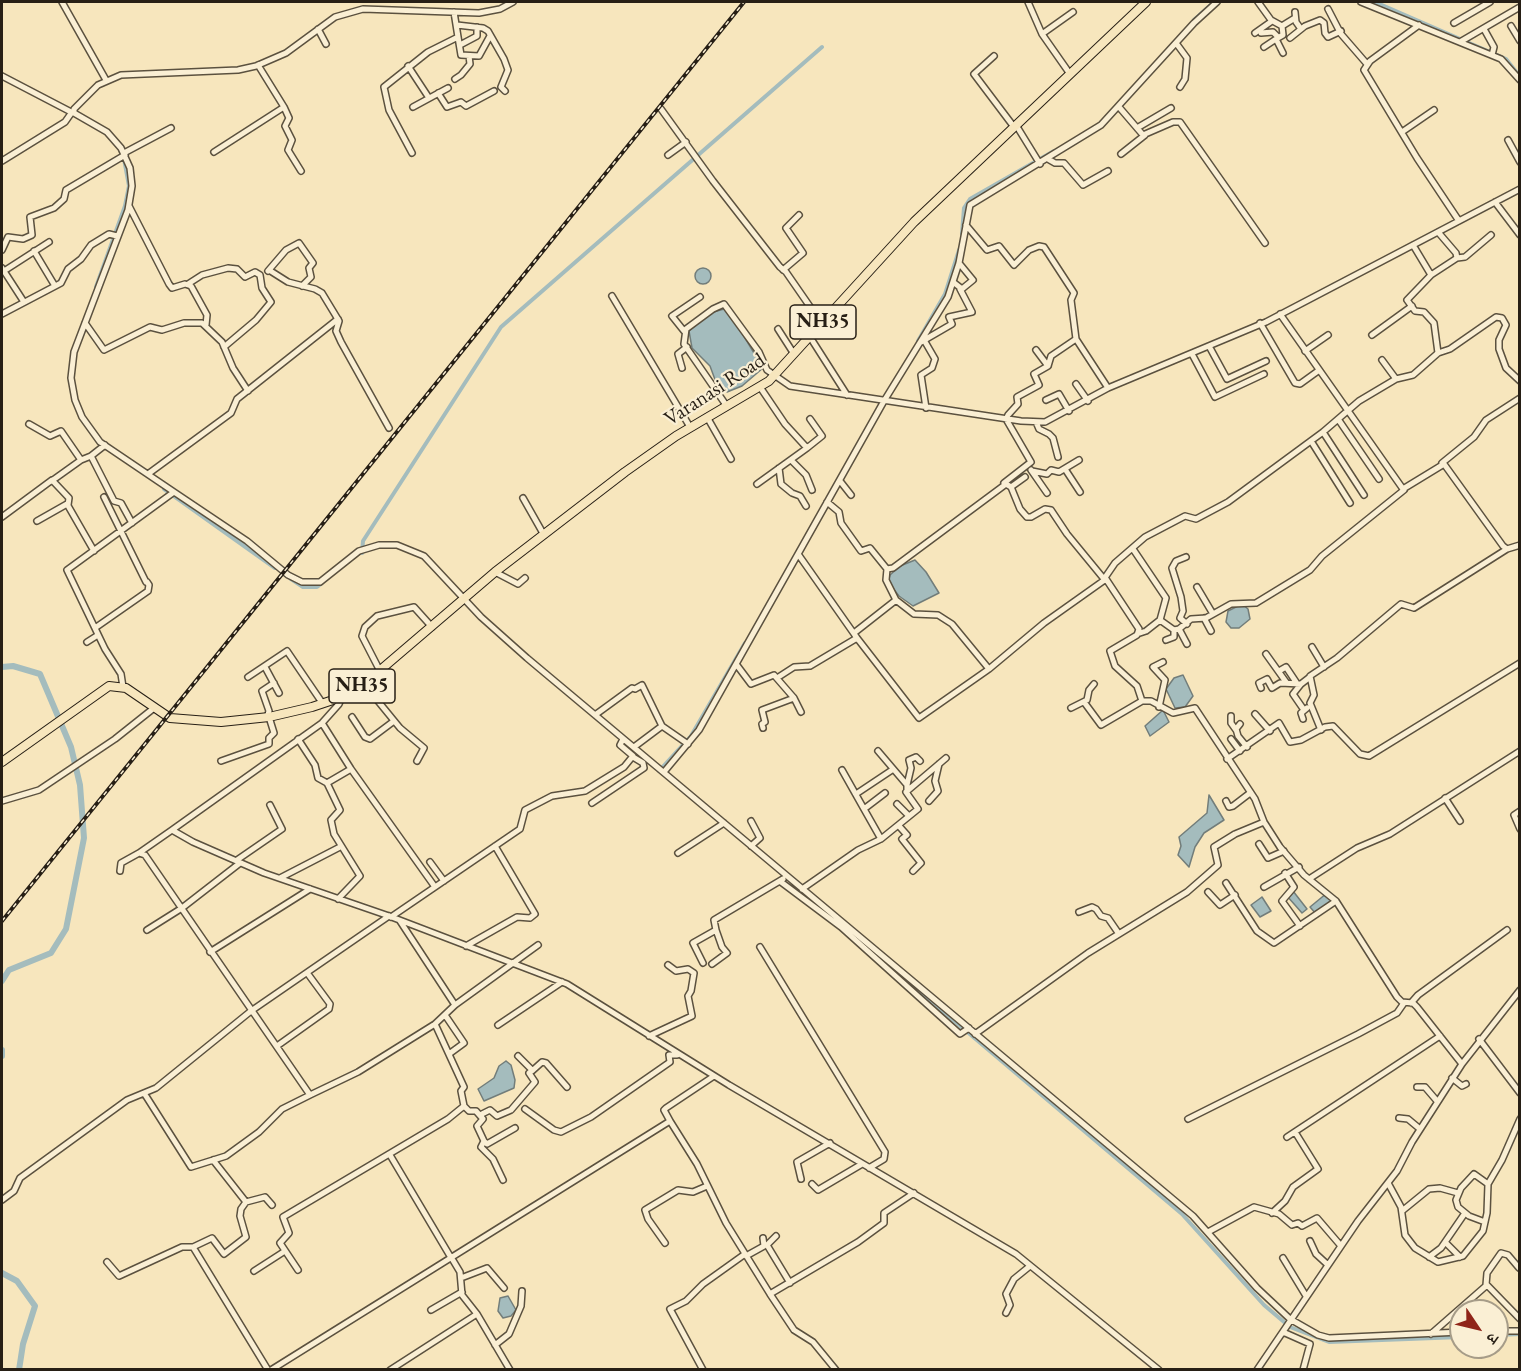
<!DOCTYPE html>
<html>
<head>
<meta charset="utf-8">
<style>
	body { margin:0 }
	#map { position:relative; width:1521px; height:1371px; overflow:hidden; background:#f7e6bd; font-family:"EB Garamond","Noto Serif Devanagari",serif }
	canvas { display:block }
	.frame { position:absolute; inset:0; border:3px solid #271f15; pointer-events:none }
	.north { position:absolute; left:1449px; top:1299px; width:60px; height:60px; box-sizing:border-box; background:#faefd4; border:2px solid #a69c88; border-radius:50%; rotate:125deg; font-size:16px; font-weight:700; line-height:24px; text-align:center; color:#271f15 }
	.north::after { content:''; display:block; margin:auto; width:21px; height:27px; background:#8f2418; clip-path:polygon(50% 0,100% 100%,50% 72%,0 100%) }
</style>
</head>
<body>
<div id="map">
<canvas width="1521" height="1371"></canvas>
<div class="frame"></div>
<div class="north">उ</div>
</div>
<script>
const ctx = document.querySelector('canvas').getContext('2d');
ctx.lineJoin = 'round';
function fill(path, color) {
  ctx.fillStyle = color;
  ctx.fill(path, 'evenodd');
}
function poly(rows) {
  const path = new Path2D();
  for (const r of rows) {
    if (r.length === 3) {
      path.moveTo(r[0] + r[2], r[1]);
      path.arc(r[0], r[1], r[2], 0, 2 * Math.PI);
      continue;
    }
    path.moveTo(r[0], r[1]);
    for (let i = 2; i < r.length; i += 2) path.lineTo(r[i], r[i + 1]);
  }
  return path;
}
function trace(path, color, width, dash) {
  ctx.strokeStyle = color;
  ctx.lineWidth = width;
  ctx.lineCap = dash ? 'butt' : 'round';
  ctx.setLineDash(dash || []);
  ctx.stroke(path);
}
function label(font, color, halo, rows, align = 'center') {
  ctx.font = font + ' "EB Garamond",serif';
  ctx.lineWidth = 4.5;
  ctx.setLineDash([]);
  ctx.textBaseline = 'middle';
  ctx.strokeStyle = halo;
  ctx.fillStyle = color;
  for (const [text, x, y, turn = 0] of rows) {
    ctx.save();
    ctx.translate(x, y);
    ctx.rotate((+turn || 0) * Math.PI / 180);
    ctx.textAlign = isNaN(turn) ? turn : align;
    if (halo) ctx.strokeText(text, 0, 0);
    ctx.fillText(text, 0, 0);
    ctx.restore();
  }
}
const water = poly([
	[703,276,8],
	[724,309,733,318,763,368,742,386,727,392,717,385,710,366,692,348,689,331,710,313,724,309],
	[915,560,926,572,939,593,913,606,899,596,888,582,890,575,900,566,915,560],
	[1242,604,1248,609,1250,619,1239,628,1231,628,1226,622,1228,611,1242,604],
	[1183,675,1193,696,1185,707,1175,708,1166,689,1174,678,1183,675],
	[1163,710,1169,722,1150,736,1145,726,1163,710],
	[1209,795,1224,820,1204,833,1195,847,1189,867,1178,855,1181,846,1179,837,1207,813,1209,795],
	[1293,891,1307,909,1302,913,1287,896,1293,891],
	[1327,893,1334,901,1316,914,1310,907,1327,893],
	[1262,897,1271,911,1260,917,1251,905,1262,897],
	[506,1061,511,1065,515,1080,514,1088,484,1101,478,1089,494,1078,499,1066,506,1061],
	[508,1296,516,1310,511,1316,503,1318,498,1311,500,1298,508,1296]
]);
fill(water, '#a4bcbd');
trace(water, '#727d7a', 1.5);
trace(poly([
	[1375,2,1506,59,1517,73],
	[1194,20,1214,2],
	[962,234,964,208,970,199,1054,151],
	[96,287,125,206,129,186,124,159],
	[918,341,945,294,959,250],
	[164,489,275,568],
	[362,553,363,541,501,327,822,47],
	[291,579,303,587,317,587,322,583],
	[659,771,691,736,745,643],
	[802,892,833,918],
	[866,946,1182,1214,1264,1305,1290,1327,1329,1342,1461,1337],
	[1497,1335,1520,1334]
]), '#a4bcbd', 4);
trace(poly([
	[2,667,13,666,40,674,71,747,80,785,84,838,66,929,51,953,9,970,2,981],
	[2,1050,2,1056],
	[2,1273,17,1281,35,1306,23,1344,19,1370]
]), '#a4bcbd', 6);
const minor = poly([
	[62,2,106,80],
	[1028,2,1042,34,1070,74],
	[1258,2,1271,20,1282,26,1295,18],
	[1361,2,1501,59,1520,80],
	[1328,9,1341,34,1367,64],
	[1295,12,1296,22,1301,29],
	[1454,23,1490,2],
	[457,25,483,28,488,31,504,59,508,70,501,87,505,91],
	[1419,25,1370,61,1364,70,1417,158,1459,221],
	[1282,26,1283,35,1276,39,1283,53],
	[1511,26,1520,41],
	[318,29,326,44],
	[1484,29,1494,47,1492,55],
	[1255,33,1272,21],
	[1261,33,1273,32,1278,37],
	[1042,34,1073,12],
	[458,37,461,55,479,56,490,36],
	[1290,38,1305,26,1320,20,1324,23,1325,33,1328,37,1341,31],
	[1460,42,1520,7],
	[1176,43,1187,58,1185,79,1180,87],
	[460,45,477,36,477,27],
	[1264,47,1276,39],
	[994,56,974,74,1014,127],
	[408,66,429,98],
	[2,76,73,113],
	[455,79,461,75,470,64,469,56],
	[438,93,447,107,461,102,466,106,494,91],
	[284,107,289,118,285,126,292,140,288,150,301,171],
	[413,107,448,88],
	[1119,107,1143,135,1173,122,1180,122,1265,243],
	[661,109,713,181,780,267,786,272,822,324],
	[1016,125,1040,164],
	[1137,128,1171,108],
	[1402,132,1434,110],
	[1508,140,1520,162],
	[214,152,284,107,258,65],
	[124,153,171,128],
	[412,153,389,110,384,87,428,52,458,37,454,12],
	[1121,154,1145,135],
	[668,155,686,142],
	[1048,159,1055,163,1064,163,1083,185,1108,171],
	[2,161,65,122,72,112],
	[1495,202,1520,235],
	[129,206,169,284,172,288,185,284,191,286,207,315,206,325],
	[966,225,987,250,999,246,1014,265,1029,250,1039,246,1044,247,1074,293,1071,300,1076,339,1108,388],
	[1438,232,1456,253,1457,258,1431,275,1407,300,1415,311,1424,312,1434,323,1438,353,1450,349,1496,317,1502,318,1506,325,1499,340,1499,349,1506,368,1520,381],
	[1413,245,1431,275],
	[2,250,8,237,23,239,32,235,30,217,54,208,64,199,66,190,125,155],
	[34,251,55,286],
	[1457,258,1465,257,1491,235],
	[2,268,24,302],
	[269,270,288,282,315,289,322,293,339,321,336,331,341,342,389,428],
	[783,270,803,253,786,228,799,215],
	[4,271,49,242],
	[268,271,286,250,299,243,313,263,309,268,311,277,302,286],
	[953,282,962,289,973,280,959,263],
	[188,284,202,275,228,268,237,269,245,277,255,272,260,275,262,288,271,302,256,320,224,347],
	[612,296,690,427],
	[2,314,61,283,68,269,81,259,91,245,109,234,117,236],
	[1280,314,1403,489,1444,464,1503,546,1507,549,1520,545],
	[85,323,104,350,150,327,162,330,184,323,202,323,222,342,233,368,248,391],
	[1260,323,1295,383,1300,384,1318,371],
	[778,329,794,354],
	[684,331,672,316,700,297],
	[1372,335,1412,306],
	[810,337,847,395],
	[924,340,935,359,932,368,921,375,926,408],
	[921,342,952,324,949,317,972,312,960,289],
	[1209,346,1227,379,1266,361],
	[1036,350,1048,366],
	[1305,351,1328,335],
	[1192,354,1215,397,1264,374],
	[682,368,678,354,687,347],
	[1396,379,1413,375,1438,353],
	[1076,384,1088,401],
	[1046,400,1059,394,1069,411],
	[726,405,684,344,686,329,713,309,724,304,759,352,767,370,790,386,1021,421,1045,422,1108,388,1266,322,1520,189],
	[707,417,731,459],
	[1338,419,1379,479],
	[1036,422,1039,429,1049,434,1053,438,1058,457],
	[29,424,50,436,61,431,81,460,91,456,105,445],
	[1323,432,1364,495],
	[1311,441,1350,503],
	[807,448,822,436,810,419],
	[91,456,114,501,121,503,132,523],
	[791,460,806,475,812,490],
	[1442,463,1474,437,1486,420,1520,398],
	[779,468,781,484,792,493,800,496,806,506],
	[1065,469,1080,492],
	[1031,470,1047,493],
	[1032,471,1047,474,1051,470,1059,472,1079,460],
	[148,474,231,413,237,399,338,319],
	[53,480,81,460],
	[840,481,851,495],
	[1004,483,1031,462,1006,419,1008,415,1018,404,1017,397,1039,385,1034,374,1048,366,1051,356,1076,339],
	[757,484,807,448,785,424,760,387],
	[1011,487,1025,477],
	[174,492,247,541,288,575,302,582,320,582,359,551,379,545,397,545,424,556,481,617,527,658,1193,1216,1257,1288,1290,1319,1318,1335,1329,1338,1461,1332],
	[104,497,146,582],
	[523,498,544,535],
	[827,502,839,512,841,523,861,551,870,548,887,569,893,568,1006,484,1011,487,1020,509,1027,517,1031,517,1045,509,1051,510,1067,534,1104,579,1115,563,1145,537,1185,516,1196,519,1228,502,1323,432,1359,401,1396,379,1382,360],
	[2,517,52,480,69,498,68,505],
	[37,521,67,504,94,551],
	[1133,549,1166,598,1160,620],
	[798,554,736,664,751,684,774,675,794,698,801,712],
	[1186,557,1176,561,1172,568,1181,597,1183,611,1180,618,1187,624],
	[495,572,518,584,525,578],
	[1197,587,1213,614],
	[896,600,914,614,938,615,952,624,989,669],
	[1204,618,1211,631],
	[95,628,148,591,149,585,147,582],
	[1179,629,1187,644],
	[854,633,896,600,886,580,887,569],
	[1140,633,1146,631,1160,620,1174,630,1179,629,1191,619,1206,618,1231,604,1256,603,1310,570,1322,556,1404,490],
	[1166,640,1174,637,1174,630],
	[87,642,98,635],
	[1312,647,1324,667],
	[1266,654,1286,682],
	[265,667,279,693],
	[380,671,362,636,365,627,377,616,414,607,432,627],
	[1279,671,1286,667,1296,682],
	[248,677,287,651,323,704],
	[777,678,794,667,810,666,857,638],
	[364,684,400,728,424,748,417,761],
	[1301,684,1293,694,1304,710],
	[123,687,121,674,105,649,67,570,174,492,100,442,82,417,75,400,71,378,74,352,128,210,132,186,130,168,121,148,107,132,74,113,74,109,98,85,121,75,238,70,256,66,286,53,335,17,363,9,479,13,500,9,513,2],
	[1261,688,1259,683,1267,679,1272,688,1280,683,1301,684,1310,677],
	[342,697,339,704,322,723,172,830,193,842,264,873,389,916,567,984,729,1085,1016,1254,1159,1370],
	[1142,701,1151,701,1173,713,1195,708,1255,799,1264,822,1280,847,1304,875,1336,901,1397,997,1402,1002,1413,1003,1417,1007,1462,1064],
	[1084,702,1101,725,1142,701,1137,686,1115,666,1110,651,1137,635,1139,629,1106,579,1044,623,989,669,919,718,857,638,798,554,884,401,948,297,959,263,970,205,1101,125,1194,23,1217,2],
	[1159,707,1165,680,1153,667,1163,662],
	[1071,708,1087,700,1089,690,1094,684],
	[1255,714,1270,731],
	[595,715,632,688,635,689,642,685,662,726],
	[1231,716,1231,723,1236,730],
	[352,717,365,737,370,739,394,721],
	[267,718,269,711,262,691,274,683],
	[1303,719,1301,713,1307,708],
	[322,723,351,769,435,887],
	[1240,724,1236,729,1238,736,1247,747],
	[763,728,762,724,765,722,762,710,794,698],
	[1321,730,1310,703,1314,695,1310,676,1337,658,1401,604,1414,608,1507,549],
	[298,739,315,765,318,778,327,783],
	[1231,739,1240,751],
	[634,747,662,726,688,744],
	[878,751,907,785,907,790],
	[1227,759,1279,723,1290,742,1301,740,1325,727,1333,726,1360,754,1369,756,1520,663],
	[221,761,269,744,269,738,274,733,269,717],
	[842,770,864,809],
	[664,772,699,730,736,664],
	[907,785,911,768,909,760,916,757,920,761],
	[856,794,892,770],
	[1445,798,1460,821],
	[2,801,39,790,115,739,154,708],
	[929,801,938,791,935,781,939,764],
	[1226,801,1229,807,1233,806,1250,793],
	[592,803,644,768,643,763,633,757],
	[897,804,909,816],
	[1520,811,1514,815,1520,829],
	[899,826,907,835,902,839,921,863,913,871],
	[881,839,864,809,885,793],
	[1259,844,1268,858,1284,851],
	[751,846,760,838,751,821],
	[678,853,724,823],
	[237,860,282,829,270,805],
	[430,862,444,881],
	[120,871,121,863,139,853],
	[1285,873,1294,887,1282,901,1300,926],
	[280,878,340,847],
	[1309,879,1357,848,1390,834,1520,751],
	[781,882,841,927,960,1034,969,1028],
	[1226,883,1257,931,1274,943,1336,901],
	[1264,887,1299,867],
	[802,889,858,850,881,839,918,809,906,792,946,758],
	[1208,892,1220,905,1235,895],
	[338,899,360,876,334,834,331,820,340,810,327,783,351,769],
	[1079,912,1092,907,1096,909,1101,916,1108,918,1119,934],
	[391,917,520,829,525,810,552,796,585,791,624,767,633,756,620,745,623,739],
	[400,921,455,1005],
	[147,930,182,908,240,863],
	[466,946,517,917,530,918,535,914,495,846],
	[760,947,885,1152,884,1159,869,1168],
	[210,952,310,889],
	[703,963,693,943,716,930,714,920,783,879],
	[712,964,727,953,722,947,716,930],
	[1411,1003,1418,995,1507,930],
	[445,1015,464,1043,449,1054],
	[498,1025,562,982],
	[975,1034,1088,953,1187,892,1218,865,1214,847,1235,834,1264,822],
	[649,1036,692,1016,688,996,691,991,694,973,688,969,676,971,668,965],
	[1479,1039,1520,1093],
	[277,1046,329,1009,330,1004,308,974],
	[532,1071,542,1062,546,1063,567,1087],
	[1452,1078,1462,1086,1466,1084],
	[1417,1087,1425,1087,1437,1101],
	[144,1093,191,1167,226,1156,259,1132,282,1109,310,1095,145,855,139,853,172,830],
	[310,1095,358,1072,435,1024,455,1005,538,945],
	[464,1106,469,1111,476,1111,483,1119,477,1126,484,1141,481,1147,493,1159,503,1180],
	[525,1109,554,1130,561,1132,591,1117,670,1062,669,1055,677,1055],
	[480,1115,490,1110,497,1116,511,1110,535,1082,529,1073,532,1070,518,1056],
	[1399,1118,1408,1119,1420,1129],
	[1188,1119,1358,1034,1397,1013,1404,1003],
	[670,1121,664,1110,666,1108,714,1076],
	[1287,1137,1440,1036],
	[484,1141,487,1144,515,1128],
	[390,1155,450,1256],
	[213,1160,246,1202,241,1209,240,1216,246,1237,224,1254,212,1238,193,1247,268,1370],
	[801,1179,797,1162,830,1143],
	[1388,1183,1401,1207,1405,1235,1415,1248,1438,1262,1463,1256,1483,1231,1487,1213,1488,1184,1502,1160,1520,1119],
	[812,1184,818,1190,862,1164],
	[2,1200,14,1191,20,1178,127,1100,156,1088,251,1011,389,916],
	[246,1202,265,1197,272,1205],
	[1402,1211,1429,1189,1440,1188,1458,1193],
	[1272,1213,1285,1201,1293,1187,1318,1169,1295,1132],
	[1485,1222,1469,1216,1458,1207,1456,1200,1461,1188,1474,1174,1488,1184],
	[1208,1232,1254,1207,1279,1214,1292,1225,1298,1223,1302,1226,1317,1218,1341,1246],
	[776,1236,767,1245,790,1283],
	[1310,1241,1316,1254,1328,1265],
	[1445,1242,1460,1257],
	[665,1243,648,1219,645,1210,678,1190,693,1192,707,1186],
	[746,1256,764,1246,763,1238],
	[451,1257,460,1272,462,1295,477,1314,510,1370],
	[1429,1257,1441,1248,1465,1213],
	[1283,1258,1306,1296],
	[107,1262,119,1276,182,1247,193,1247],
	[298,1270,280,1243,289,1233,283,1217,448,1119,464,1106,461,1091,464,1087,435,1024],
	[254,1271,285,1251],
	[461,1278,487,1268,504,1288],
	[1486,1285,1487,1273,1501,1253,1508,1255,1519,1268],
	[770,1294,794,1330,813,1342,836,1370],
	[431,1310,462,1292],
	[1006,1313,1010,1305,1006,1294,1014,1279,1030,1266],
	[1497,1331,1520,1331],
	[1283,1332,1310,1344,1303,1370],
	[1431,1334,1487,1285,1520,1319],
	[495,1345,509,1334,521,1306,522,1291],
	[271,1370,670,1121,697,1164,726,1223,770,1294,858,1242,884,1223,884,1213,914,1193],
	[390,1370,477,1314],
	[703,1370,670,1309,686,1301,703,1284,745,1254],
	[1257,1370,1358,1221,1397,1171,1412,1142,1462,1064,1520,990]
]);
const highway = poly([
	[2,762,109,686,126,688,170,718,221,722,269,717,312,707,342,697,364,684,495,572,625,472,676,436,769,381,914,222,1146,2]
]);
trace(minor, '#5b513f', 8);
trace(highway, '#271f15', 10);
trace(minor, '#faefd4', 5);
trace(highway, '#f7e6bd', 8);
const rail = poly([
	[2,921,744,2]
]);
trace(rail, '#271f15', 4);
trace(rail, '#faefd4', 1.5, [4.5]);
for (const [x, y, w] of [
	[823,322,66],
	[362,686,66]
]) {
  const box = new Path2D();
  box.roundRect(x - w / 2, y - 17, w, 34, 4.5);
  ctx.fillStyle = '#faefd4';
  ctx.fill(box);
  trace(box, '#271f15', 1.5);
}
label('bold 20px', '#271f15', null, [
	["NH35",823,322],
	["NH35",362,686]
]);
label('21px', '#271f15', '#faefd4', [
	["Varanasi Road",715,390,-33]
]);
</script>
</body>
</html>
